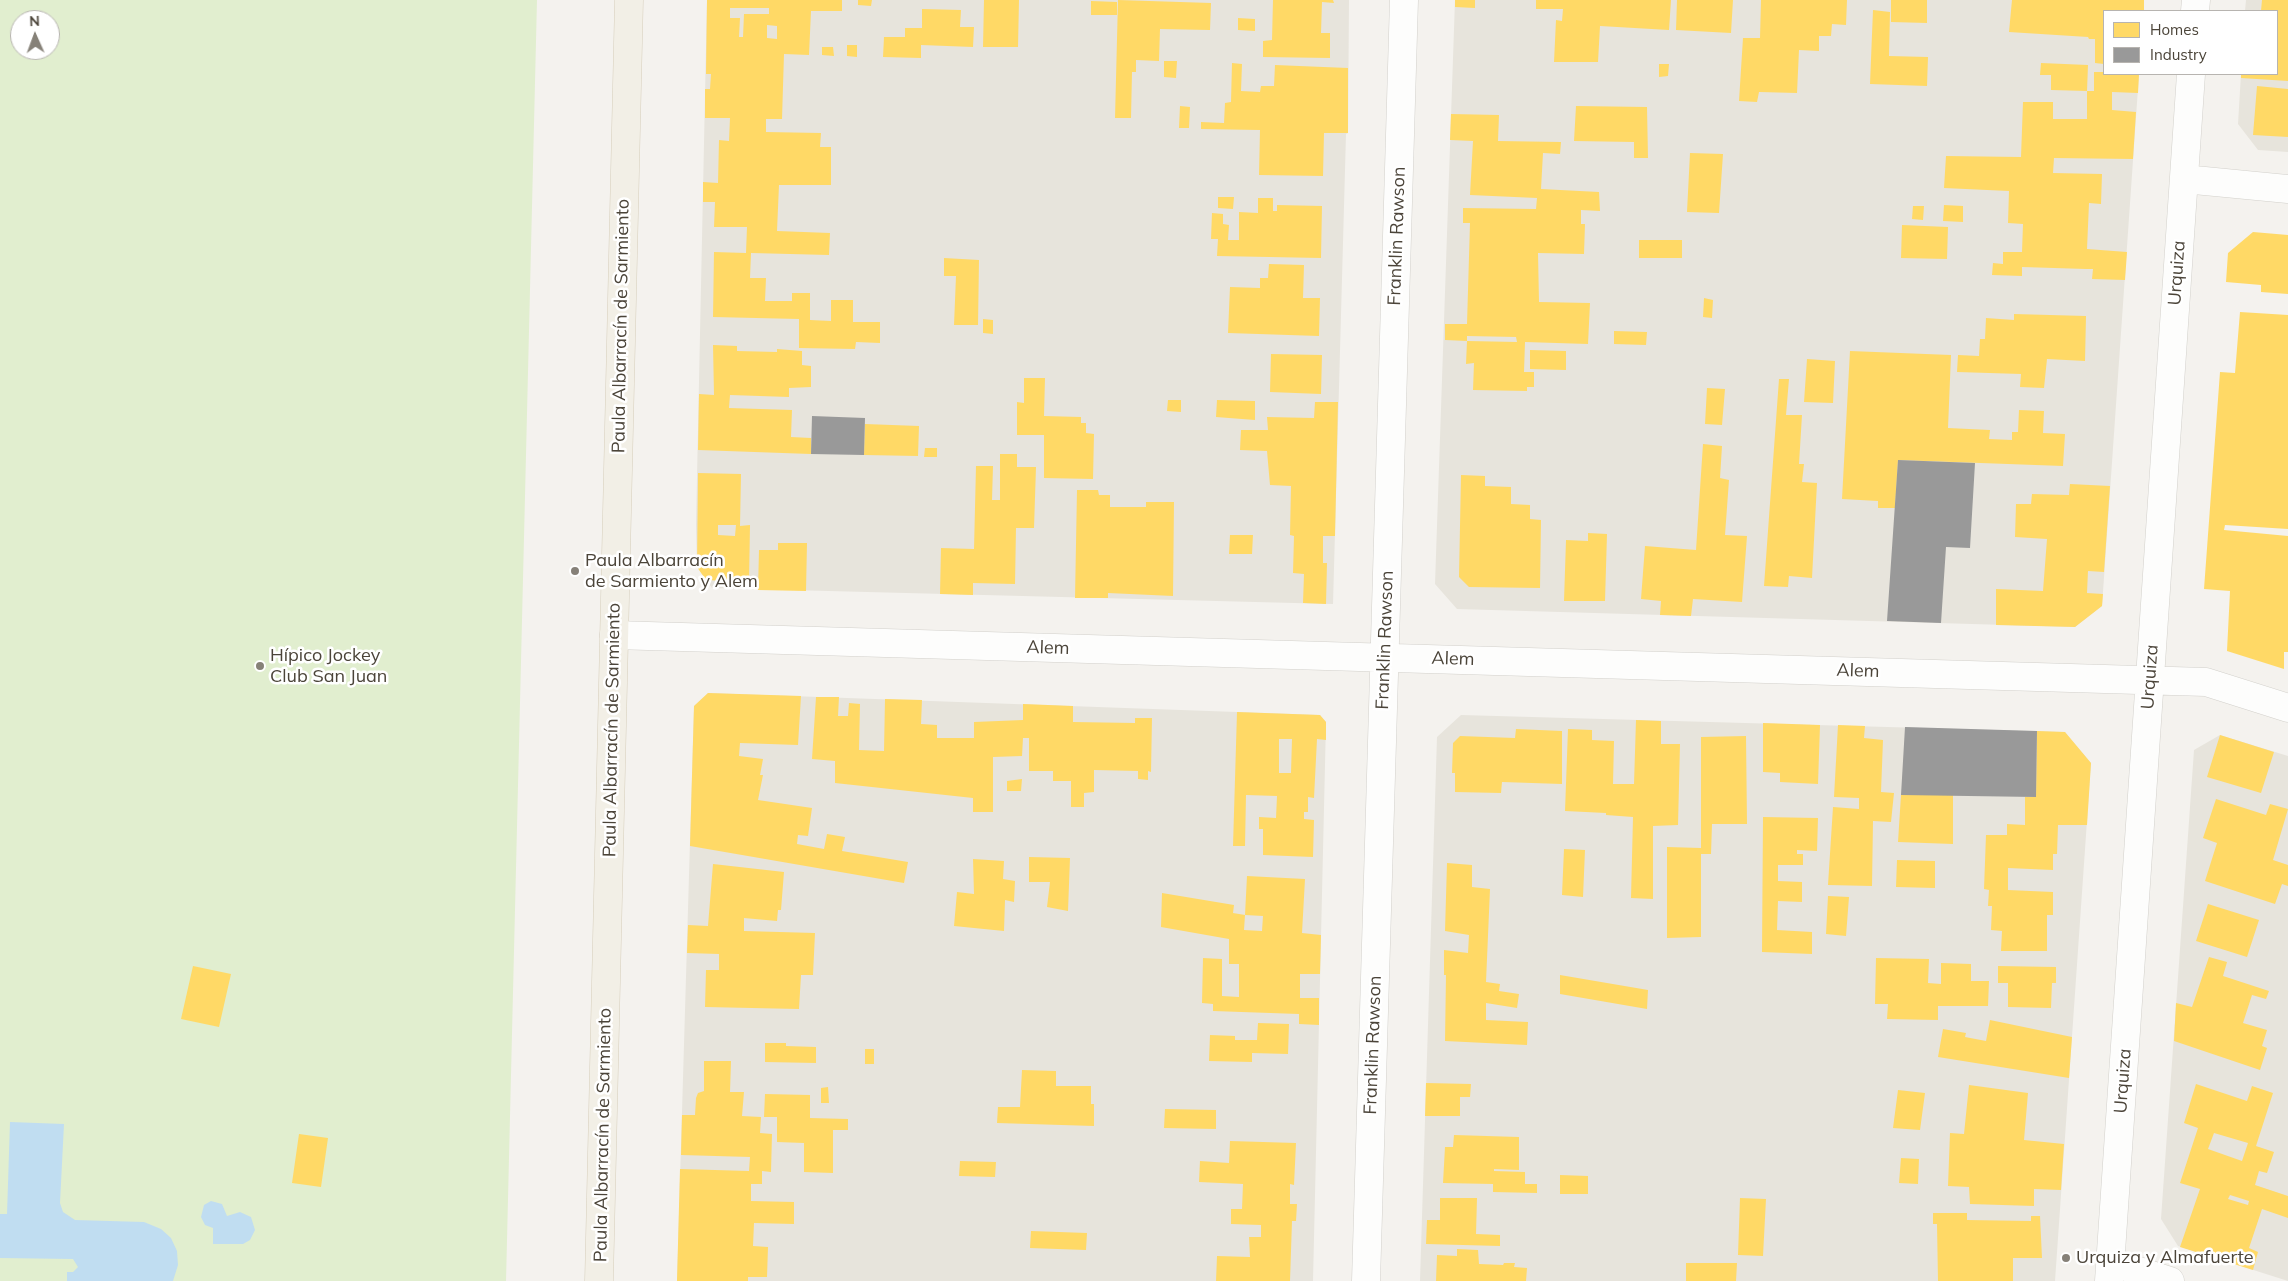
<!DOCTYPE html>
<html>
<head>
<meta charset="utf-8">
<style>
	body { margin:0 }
	#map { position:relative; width:2288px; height:1281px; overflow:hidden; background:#f4f2ee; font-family:Mulish,sans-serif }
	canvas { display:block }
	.legend { position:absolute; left:2103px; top:10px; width:175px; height:65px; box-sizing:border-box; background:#fff; border:1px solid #b7b4b0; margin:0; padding:6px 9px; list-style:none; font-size:15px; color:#4b4439 }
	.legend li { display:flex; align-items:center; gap:10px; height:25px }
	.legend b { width:25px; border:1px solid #b7b4b0 }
	.north { position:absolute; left:10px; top:10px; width:50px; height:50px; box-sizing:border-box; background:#fff; border:1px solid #b7b4b0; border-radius:50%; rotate:358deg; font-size:14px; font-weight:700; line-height:20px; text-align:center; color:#4b4439 }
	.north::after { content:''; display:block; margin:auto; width:18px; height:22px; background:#868178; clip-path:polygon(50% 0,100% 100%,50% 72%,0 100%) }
</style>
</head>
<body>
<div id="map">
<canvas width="2288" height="1281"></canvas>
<ul class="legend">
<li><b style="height:14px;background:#ffd966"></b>Homes</li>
<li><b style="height:14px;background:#999"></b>Industry</li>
</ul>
<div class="north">N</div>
</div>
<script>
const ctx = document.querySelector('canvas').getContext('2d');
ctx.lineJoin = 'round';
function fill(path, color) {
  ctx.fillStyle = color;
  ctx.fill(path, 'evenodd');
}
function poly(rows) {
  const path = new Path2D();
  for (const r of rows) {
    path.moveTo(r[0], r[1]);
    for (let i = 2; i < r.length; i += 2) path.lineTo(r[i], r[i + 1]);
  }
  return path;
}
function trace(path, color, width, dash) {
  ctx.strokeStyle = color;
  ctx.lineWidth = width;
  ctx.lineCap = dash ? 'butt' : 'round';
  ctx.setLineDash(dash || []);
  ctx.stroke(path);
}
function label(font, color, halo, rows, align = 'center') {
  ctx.font = font + ' Mulish,sans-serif';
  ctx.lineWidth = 5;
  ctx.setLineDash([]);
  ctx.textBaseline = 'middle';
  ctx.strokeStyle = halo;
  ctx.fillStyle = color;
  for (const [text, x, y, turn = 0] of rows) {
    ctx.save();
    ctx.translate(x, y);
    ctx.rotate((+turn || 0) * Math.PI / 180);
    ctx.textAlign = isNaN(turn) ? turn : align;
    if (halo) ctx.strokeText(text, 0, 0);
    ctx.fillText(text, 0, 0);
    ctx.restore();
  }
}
fill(poly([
	[707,0,1349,0,1348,133,1346,134,1333,604,712,588,697,567,696,525],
	[1455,0,2144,0,2144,11,2104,11,2104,74,2139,74,2102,606,2075,627,1457,609,1435,584],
	[2246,0,2288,0,2288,152,2258,150,2238,124,2241,74,2277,74,2277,11,2245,11],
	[708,693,1320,715,1326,722,1313,1281,677,1281,694,706],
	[1461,715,2065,732,2091,763,2055,1281,1420,1281,1437,737],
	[2220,735,2288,756,2288,1281,2178,1246,2161,1219,2194,750]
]), '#e7e4dc');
fill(poly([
	[0,0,537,0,506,1281,0,1281],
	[20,20,50,20,50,50,20,50]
]), '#e1eecf');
fill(poly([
	[10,1122,64,1124,60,1203,63,1212,75,1220,144,1222,161,1229,171,1238,177,1251,178,1265,173,1281,67,1281,67,1272,73,1272,78,1267,73,1259,0,1258,0,1214,7,1214],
	[211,1201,222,1204,227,1216,240,1212,251,1217,255,1230,250,1240,243,1244,213,1244,213,1228,205,1225,201,1217,204,1205]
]), '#c0ddf1');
fill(poly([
	[707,0,842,0,842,11,811,11,809,55,784,54,782,119,766,119,766,132,821,133,820,147,831,147,831,185,779,185,777,231,830,233,829,255,751,253,750,278,766,278,765,301,792,301,792,293,810,293,810,320,831,321,831,300,853,300,853,322,880,322,880,343,856,342,855,349,799,348,799,319,713,317,714,252,746,253,747,227,714,227,715,202,703,202,703,182,718,183,719,140,729,141,730,118,705,118,705,89,710,89,711,74,706,74],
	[730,8,769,8,769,14,744,14,743,37,739,37,740,18,730,18],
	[767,25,777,26,777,39,767,38],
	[858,0,872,0,871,6,858,5],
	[984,0,1019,0,1018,47,983,47],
	[1118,0,1211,3,1210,30,1160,29,1159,61,1136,60,1136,72,1132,72,1131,118,1115,118],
	[1273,0,1333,0,1334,3,1322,2,1321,33,1330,33,1330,58,1263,57,1263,41,1272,40],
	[1455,0,1475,0,1475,8,1455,7],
	[1536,0,1671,0,1669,30,1600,26,1598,62,1554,62,1556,20,1562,21,1563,9,1536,9],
	[1677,0,1733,0,1731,33,1676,30],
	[1761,0,1847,0,1846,25,1832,24,1831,36,1819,36,1819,51,1799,50,1797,93,1759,92,1757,102,1739,101,1743,38,1760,38],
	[1891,0,1927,0,1927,23,1891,22],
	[2012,0,2144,0,2144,11,2104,11,2104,64,2095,63,2095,39,2089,39,2088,37,2009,32],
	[2262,0,2288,0,2288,81,2241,78,2241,74,2277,74,2277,11,2261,11],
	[1091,1,1117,2,1117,15,1091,15],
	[922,9,961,10,960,27,974,27,973,47,921,45,921,58,883,57,884,37,905,37,905,28,922,28],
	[1873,10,1890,12,1889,56,1928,57,1927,86,1870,84],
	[1238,18,1255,19,1255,31,1238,30],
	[847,45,857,45,857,57,847,56],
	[822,47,833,47,834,56,822,55],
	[1164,61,1177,61,1176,78,1164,77],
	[1232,63,1242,64,1241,91,1260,92,1261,86,1274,86,1275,65,1348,68,1348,133,1324,133,1323,176,1259,175,1260,130,1201,129,1201,122,1224,123,1225,103,1231,102],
	[2041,63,2088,65,2087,91,2051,90,2051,75,2040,75],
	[1659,64,1669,64,1668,76,1659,77],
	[2094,72,2104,72,2104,74,2139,74,2138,93,2112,92,2112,110,2136,112,2133,159,2054,158,2053,173,2102,174,2101,204,2089,203,2087,249,2127,252,2125,280,2092,279,2093,269,2086,269,2022,267,2022,276,1992,275,1993,263,2003,264,2003,252,2022,252,2023,224,2008,223,2009,191,1944,188,1946,156,2021,157,2023,102,2053,102,2053,119,2087,119,2087,91,2094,91],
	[2257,86,2288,89,2288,137,2253,135],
	[1180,106,1190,107,1189,128,1179,128],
	[1576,106,1647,107,1648,158,1634,158,1634,142,1574,141],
	[1451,114,1499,115,1498,141,1561,142,1560,154,1543,153,1541,189,1599,192,1600,211,1581,210,1581,224,1585,224,1584,254,1538,253,1539,302,1590,303,1588,344,1525,342,1524,372,1534,372,1534,387,1527,387,1527,391,1473,390,1474,363,1466,364,1467,341,1445,340,1445,324,1467,324,1470,223,1463,223,1463,208,1536,209,1537,198,1470,195,1473,141,1450,140],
	[1467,336,1516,337,1517,342,1467,341],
	[1690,153,1723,154,1719,213,1687,212],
	[1218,197,1234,197,1233,209,1218,208],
	[1258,198,1273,198,1273,211,1277,211,1277,205,1322,206,1321,258,1217,256,1218,239,1211,239,1212,213,1223,214,1223,224,1229,225,1228,240,1239,240,1239,212,1258,213],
	[1944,205,1963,206,1963,222,1943,221],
	[1913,206,1924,206,1923,220,1912,219],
	[1902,225,1948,227,1947,259,1901,258],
	[2253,232,2288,235,2288,294,2261,292,2261,285,2226,282,2228,253],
	[1639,240,1682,240,1682,258,1639,258],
	[944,258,979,260,978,325,954,325,956,276,944,276],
	[1269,264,1304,265,1303,298,1320,298,1319,336,1228,333,1230,287,1260,288,1260,278,1268,278],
	[1704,298,1713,300,1712,318,1703,317],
	[2240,312,2288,315,2288,529,2225,525,2224,530,2288,536,2288,652,2284,652,2284,669,2227,651,2230,591,2204,589,2220,372,2235,373],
	[2014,314,2086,316,2085,361,2047,359,2044,388,2020,387,2021,374,1957,372,1958,355,1979,356,1980,339,1985,339,1986,318,2014,320],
	[983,319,993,320,993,334,983,333],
	[1614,331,1647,332,1646,345,1614,344],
	[713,345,737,346,737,351,777,352,777,349,802,351,802,365,811,366,811,387,789,388,789,397,730,395,729,408,792,410,791,437,811,438,811,454,698,450,699,394,714,395],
	[1530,350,1566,351,1566,370,1530,369],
	[1850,351,1951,355,1948,428,1990,430,1989,439,2012,440,2012,432,2018,432,2019,410,2044,411,2043,433,2065,434,2063,466,1898,460,1895,508,1878,508,1878,501,1842,499],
	[1271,354,1322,355,1321,394,1270,392],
	[1807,359,1835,361,1833,403,1804,402],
	[1024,378,1045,378,1044,416,1081,417,1081,423,1086,423,1086,433,1094,434,1093,479,1044,478,1044,435,1017,435,1017,402,1024,403],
	[1779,379,1789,379,1786,415,1802,415,1799,464,1804,464,1802,482,1817,483,1812,578,1789,576,1788,587,1764,586],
	[1707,388,1725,389,1722,425,1705,424],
	[1168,400,1181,400,1181,412,1167,411],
	[1217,400,1255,401,1255,420,1216,417],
	[1315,402,1338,402,1335,536,1323,536,1323,563,1327,563,1326,604,1303,603,1304,574,1293,573,1294,536,1290,535,1291,486,1270,485,1267,451,1240,450,1241,430,1268,430,1267,417,1314,418],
	[865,424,919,426,918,456,864,455],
	[1703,444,1722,446,1720,478,1729,480,1725,535,1747,536,1742,602,1693,599,1691,616,1660,615,1661,601,1641,599,1645,546,1696,550],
	[925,448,937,448,937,457,924,457],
	[1000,454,1017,454,1017,467,1036,467,1034,528,1016,528,1015,584,973,583,973,595,940,594,941,548,974,549,976,466,993,466,992,500,1000,500],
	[698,473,741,474,740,526,750,525,749,582,706,580,697,567],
	[718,525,736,525,735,536,718,535],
	[1461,475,1485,476,1485,486,1511,487,1511,504,1530,505,1530,519,1541,520,1540,588,1469,587,1459,577],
	[2070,484,2110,486,2104,572,2088,571,2087,593,2103,594,2102,606,2075,627,1996,625,1996,589,2043,591,2047,539,2015,537,2016,504,2031,504,2032,494,2069,495],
	[1077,490,1098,490,1099,495,1110,495,1110,507,1146,507,1146,502,1174,502,1173,596,1108,593,1108,598,1075,598],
	[1588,533,1607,534,1605,601,1564,601,1566,540,1588,541],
	[1230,535,1253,535,1252,554,1229,554],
	[778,543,807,543,806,591,758,590,759,550,778,550],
	[708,693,801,696,798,745,740,743,739,756,763,759,760,775,763,775,758,800,812,808,808,836,798,835,797,844,824,849,827,834,845,837,842,851,908,862,904,883,690,846,694,706],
	[816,697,839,697,838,716,848,716,849,703,860,704,859,750,884,751,885,699,922,700,921,724,937,725,937,738,974,738,974,722,1023,720,1023,704,1073,706,1073,722,1135,723,1135,718,1152,718,1151,772,1148,771,1148,780,1138,779,1138,771,1094,770,1094,792,1084,793,1084,807,1071,807,1071,781,1053,781,1053,771,1029,771,1029,738,1023,738,1022,756,993,757,993,812,973,812,973,798,835,783,835,761,812,759],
	[1237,712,1320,715,1326,722,1326,740,1317,739,1314,798,1308,797,1308,812,1304,812,1304,819,1314,820,1313,857,1263,855,1263,829,1259,829,1259,817,1276,818,1277,796,1246,795,1245,846,1233,846],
	[1279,739,1292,739,1291,773,1279,773],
	[1636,720,1661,721,1661,744,1680,744,1678,825,1653,826,1653,899,1631,898,1633,817,1606,815,1606,813,1565,811,1568,729,1592,730,1592,740,1614,741,1613,784,1634,784],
	[1763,723,1820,725,1818,784,1780,782,1780,773,1763,772],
	[1838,725,1865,726,1864,738,1883,740,1881,792,1894,793,1891,822,1873,821,1872,886,1828,885,1833,807,1859,809,1859,798,1834,797],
	[1516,729,1562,731,1562,784,1502,782,1501,793,1455,792,1455,773,1452,773,1453,743,1460,736,1515,738],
	[2037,731,2065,732,2091,763,2087,825,2058,825,2057,854,2053,854,2053,870,2008,868,2008,890,2053,892,2053,915,2047,915,2047,951,2001,951,2002,931,1991,930,1992,906,1988,906,1989,890,1984,889,1986,835,2007,835,2007,824,2025,825,2025,797,2036,797],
	[2220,735,2274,752,2261,793,2207,777],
	[1746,736,1747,824,1712,824,1711,854,1701,854,1701,937,1667,938,1667,847,1701,848,1701,737],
	[1022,779,1021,791,1007,791,1007,781],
	[1901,795,1953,795,1953,844,1898,842],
	[2216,799,2266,815,2270,804,2288,809,2273,860,2288,865,2288,886,2282,884,2275,904,2205,881,2217,843,2203,838],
	[1763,817,1818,818,1817,851,1797,850,1797,854,1803,854,1803,865,1778,865,1778,881,1802,882,1802,902,1778,901,1777,930,1812,932,1812,954,1762,952],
	[1564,849,1585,850,1583,897,1562,895],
	[1029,857,1070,858,1068,911,1047,907,1050,882,1029,882],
	[973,859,1004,861,1003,879,1015,881,1014,902,1005,900,1004,931,954,926,957,892,974,894],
	[1897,860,1935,861,1935,888,1896,887],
	[1447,863,1472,865,1472,887,1490,889,1486,982,1500,984,1499,991,1519,994,1517,1008,1486,1003,1486,1020,1528,1022,1527,1045,1445,1041,1446,975,1444,975,1444,950,1468,953,1469,935,1445,931],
	[713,864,784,872,781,910,778,910,777,921,744,918,744,931,815,933,813,975,801,975,799,1009,705,1007,706,970,719,970,719,954,687,953,688,925,708,926],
	[1247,876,1305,879,1302,933,1321,935,1320,974,1300,974,1300,998,1319,998,1319,1025,1299,1024,1299,1014,1213,1011,1213,1004,1202,1003,1203,958,1222,959,1222,996,1239,997,1239,964,1229,964,1229,939,1161,927,1162,893,1234,905,1233,913,1245,915,1244,930,1262,931,1263,916,1245,915],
	[1828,896,1849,897,1846,936,1826,934],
	[2208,904,2259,920,2247,957,2196,941],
	[2209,957,2227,962,2223,976,2269,991,2266,999,2252,995,2243,1023,2267,1030,2262,1046,2267,1048,2260,1070,2174,1041,2176,1003,2192,1007],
	[1876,958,1929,959,1928,983,1941,984,1941,963,1971,964,1971,981,1989,981,1988,1006,1938,1006,1938,1020,1887,1019,1888,1004,1875,1004],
	[193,966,231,974,219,1027,181,1019],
	[1998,966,2056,967,2056,983,2052,983,2051,1008,2008,1007,2008,983,1998,983],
	[1560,975,1648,990,1647,1009,1560,994],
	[1990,1020,2072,1037,2069,1078,1938,1057,1943,1029,1966,1033,1965,1037,1986,1041],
	[1258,1023,1289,1024,1288,1054,1252,1053,1252,1062,1209,1061,1210,1035,1235,1036,1235,1040,1257,1040],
	[765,1043,786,1043,786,1046,816,1047,816,1063,765,1062],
	[865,1049,874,1049,874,1064,865,1064],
	[704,1061,731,1061,730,1092,744,1092,742,1116,761,1117,760,1133,772,1134,771,1172,762,1171,762,1184,751,1184,751,1201,794,1202,794,1224,754,1223,753,1246,768,1247,767,1277,748,1277,748,1281,677,1281,680,1169,749,1171,750,1157,681,1155,682,1115,695,1115,696,1098,698,1093,704,1091],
	[1022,1070,1056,1071,1056,1086,1091,1086,1091,1104,1094,1104,1094,1126,997,1123,998,1107,1020,1107],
	[1426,1083,1471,1084,1470,1097,1460,1097,1460,1116,1425,1116],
	[2196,1084,2247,1101,2252,1086,2273,1093,2256,1146,2274,1152,2267,1173,2259,1171,2255,1185,2288,1196,2288,1218,2262,1209,2249,1248,2258,1252,2253,1270,2180,1247,2200,1189,2180,1183,2198,1128,2184,1123],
	[2214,1133,2248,1143,2242,1161,2208,1149],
	[2230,1195,2249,1201,2248,1205,2228,1199],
	[1969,1085,2028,1093,2024,1140,2064,1144,2061,1190,2034,1189,2034,1206,1970,1204,1969,1187,1948,1186,1950,1133,1964,1134],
	[828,1087,829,1103,821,1103,821,1088],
	[1898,1090,1925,1093,1920,1130,1893,1128],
	[765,1094,810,1095,810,1118,848,1119,848,1130,833,1130,833,1173,804,1172,804,1143,777,1142,777,1117,764,1117],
	[1165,1109,1216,1110,1216,1129,1164,1128],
	[299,1134,328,1138,321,1187,292,1183],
	[1454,1135,1519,1137,1519,1170,1494,1169,1494,1171,1525,1172,1525,1184,1537,1184,1537,1193,1493,1192,1493,1184,1443,1183,1445,1147,1453,1147],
	[1230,1141,1296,1143,1294,1185,1290,1184,1290,1204,1297,1204,1296,1221,1292,1221,1290,1281,1216,1281,1217,1256,1250,1257,1249,1237,1261,1237,1261,1225,1231,1224,1231,1209,1242,1209,1243,1184,1199,1182,1200,1161,1229,1163],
	[1901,1158,1919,1159,1918,1184,1899,1183],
	[960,1161,996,1162,995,1177,959,1176],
	[1560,1175,1588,1176,1588,1194,1560,1194],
	[1440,1198,1477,1198,1476,1234,1500,1235,1500,1246,1426,1244,1427,1220,1440,1220],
	[1740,1198,1766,1199,1763,1256,1738,1255],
	[1933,1213,1967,1213,1967,1220,2031,1221,2031,1216,2040,1216,2042,1258,2013,1258,2013,1281,1938,1281,1937,1224,1933,1224],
	[1031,1231,1087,1233,1086,1250,1030,1248],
	[1457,1249,1478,1250,1479,1264,1503,1265,1504,1263,1515,1263,1514,1267,1527,1268,1526,1281,1436,1281,1437,1255,1457,1256],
	[1686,1263,1737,1263,1736,1281,1686,1281]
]), '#ffd966');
fill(poly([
	[812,416,865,418,864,455,811,454],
	[1898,460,1975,463,1970,548,1946,547,1941,623,1887,621],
	[1905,727,2037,731,2036,797,1901,795]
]), '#999');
const minor = poly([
	[2195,11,2196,0],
	[2184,179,2288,189],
	[614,635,2206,682,2288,708],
	[2111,1262,2170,1281],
	[1366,1281,1404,0],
	[2109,1281,2191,74]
]);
const major = poly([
	[599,1281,629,0]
]);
trace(minor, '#d2d0cb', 29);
trace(major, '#d6cebb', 29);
trace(minor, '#fdfdfc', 28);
trace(major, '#f2efe6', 28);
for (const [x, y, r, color] of [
	[575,571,5,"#868178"],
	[260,666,5,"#868178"],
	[2066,1258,5,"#868178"]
]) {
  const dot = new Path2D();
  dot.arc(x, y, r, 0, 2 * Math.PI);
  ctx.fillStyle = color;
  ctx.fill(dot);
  trace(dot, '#fff', 2);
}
label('18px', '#4b4439', '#fff', [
	["Franklin Rawson",1397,236,-88],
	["Urquiza",2177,273,-86],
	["Paula Albarracín de Sarmiento",621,326,-89],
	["Franklin Rawson",1385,640,-88],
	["Alem",1048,648,2],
	["Alem",1453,659,2],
	["Alem",1858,671,2],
	["Urquiza",2150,677,-86],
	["Paula Albarracín de Sarmiento",612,730,-89],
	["Franklin Rawson",1373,1045,-88],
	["Urquiza",2123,1081,-86],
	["Paula Albarracín de Sarmiento",603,1135,-89]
]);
label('18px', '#4b4439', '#fff', [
	["Paula Albarracín",585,561],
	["de Sarmiento y Alem",585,582],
	["Hípico Jockey",270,656],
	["Club San Juan",270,677],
	["Urquiza y Almafuerte",2076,1258]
], 'left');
</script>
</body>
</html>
